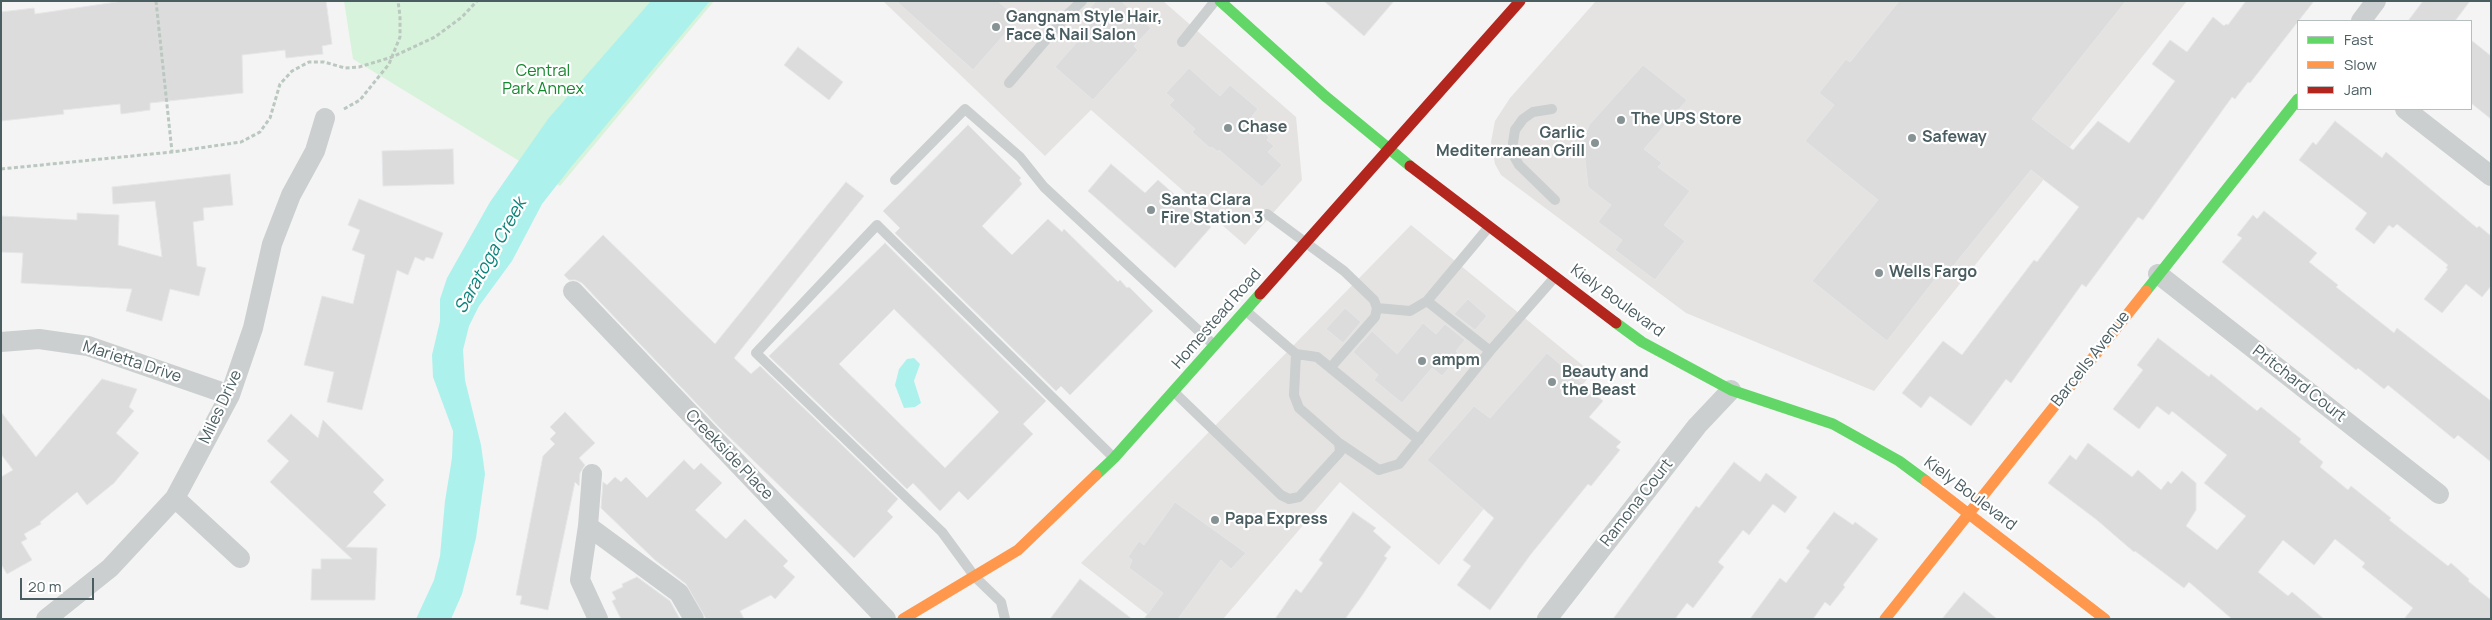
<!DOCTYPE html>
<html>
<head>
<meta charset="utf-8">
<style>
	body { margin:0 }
	#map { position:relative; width:2492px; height:620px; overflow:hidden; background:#f4f4f4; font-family:Manrope,sans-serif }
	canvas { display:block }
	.frame { position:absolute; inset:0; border:2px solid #4a5d61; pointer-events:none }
	.legend { position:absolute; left:2297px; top:20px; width:175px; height:90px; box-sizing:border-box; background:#fff; border:1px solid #b7bec0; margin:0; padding:6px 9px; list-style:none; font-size:15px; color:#4a5d61 }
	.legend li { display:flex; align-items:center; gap:10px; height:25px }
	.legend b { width:25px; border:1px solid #b7bec0 }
	.scale { position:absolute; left:20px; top:578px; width:74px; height:22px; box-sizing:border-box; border:2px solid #4a5d61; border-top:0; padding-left:6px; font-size:15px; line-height:18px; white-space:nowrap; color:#4a5d61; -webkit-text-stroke:4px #fff; paint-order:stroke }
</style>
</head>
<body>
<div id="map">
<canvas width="2492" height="620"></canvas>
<div class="frame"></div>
<ul class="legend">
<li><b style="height:6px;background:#63d668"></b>Fast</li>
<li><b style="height:6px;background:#ff974d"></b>Slow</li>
<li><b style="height:6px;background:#b3261e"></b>Jam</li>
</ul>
<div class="scale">20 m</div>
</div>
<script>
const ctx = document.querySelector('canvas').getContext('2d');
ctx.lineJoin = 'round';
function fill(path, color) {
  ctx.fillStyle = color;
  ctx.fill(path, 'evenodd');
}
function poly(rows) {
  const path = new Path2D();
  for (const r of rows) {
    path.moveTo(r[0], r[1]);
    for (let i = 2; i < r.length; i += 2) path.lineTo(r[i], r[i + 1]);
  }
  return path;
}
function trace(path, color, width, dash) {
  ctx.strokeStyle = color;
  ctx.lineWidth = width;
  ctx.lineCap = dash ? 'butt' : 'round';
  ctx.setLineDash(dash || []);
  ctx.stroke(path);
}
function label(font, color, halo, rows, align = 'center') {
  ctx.font = font + ' Manrope,sans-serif';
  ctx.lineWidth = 4.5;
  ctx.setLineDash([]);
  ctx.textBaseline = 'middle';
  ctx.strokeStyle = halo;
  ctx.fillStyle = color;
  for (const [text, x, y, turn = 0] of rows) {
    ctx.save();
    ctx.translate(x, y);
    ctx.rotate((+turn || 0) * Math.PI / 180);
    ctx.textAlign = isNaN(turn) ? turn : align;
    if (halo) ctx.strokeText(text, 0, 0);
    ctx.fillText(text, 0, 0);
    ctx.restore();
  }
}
fill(poly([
	[883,1,1163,1,1296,117,1302,180,1245,245,1091,110,1045,156],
	[1596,1,2187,1,1874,391,1686,313,1501,175,1495,164,1491,142,1495,121,1510,98],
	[1411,225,1592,373,1439,565,1340,482,1223,619,1153,619,1081,563]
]), '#e5e3e2');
fill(poly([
	[344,1,714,1,560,186,353,59]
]), '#d8f3db');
fill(poly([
	[651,1,710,1,571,167,542,204,512,261,479,306,469,326,463,350,465,380,481,445,485,474,476,538,462,594,451,619,416,619,434,580,440,556,445,501,452,458,453,431,433,377,432,355,440,321,440,299,447,278,490,202,548,119],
	[914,358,920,364,914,381,921,403,915,407,904,408,895,385,899,369,907,359]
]), '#adf1ec');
const building = poly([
	[123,1,326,1,332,44,322,46,323,54,286,58,285,50,242,55,243,93,150,103,150,110,121,114,120,104,63,110,64,114,1,121,1,12,34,8,35,14,123,1],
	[896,1,998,1,1018,19,973,70,896,1],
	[1096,1,1121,1,1151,28,1134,46,1138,50,1093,100,1055,67,1090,27,1081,18,1096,1],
	[1324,1,1394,1,1364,36,1324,1],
	[1899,1,2126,1,2032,119,2073,150,2098,121,2129,143,2175,81,2152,64,2170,40,2187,52,2213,17,2224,26,2226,24,2228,25,2246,1,2314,1,2250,83,2248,82,2235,99,2232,97,2143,220,2138,217,2086,287,2082,284,2011,383,2006,379,1971,426,1930,396,1921,408,1902,393,1943,341,1962,355,2034,260,2037,262,2079,207,2031,170,1950,270,1946,265,1887,341,1812,281,1878,200,1805,141,1834,105,1819,93,1846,59,1850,62,1899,1],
	[2423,1,2470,1,2455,21,2408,21,2423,1],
	[2471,40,2491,56,2491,119,2471,103,2471,40],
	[798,47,843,82,829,100,784,65,798,47],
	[1643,65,1687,100,1644,149,1662,163,1658,167,1690,191,1664,225,1685,241,1655,280,1615,250,1622,240,1598,222,1611,205,1588,187,1583,141,1589,125,1643,65],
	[1189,68,1220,96,1230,85,1258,109,1252,116,1264,126,1261,130,1269,137,1267,140,1274,146,1268,152,1282,165,1262,187,1219,150,1218,152,1212,147,1210,148,1192,132,1195,129,1169,105,1174,100,1166,93,1189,68],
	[2335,121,2382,158,2386,152,2477,228,2479,226,2491,236,2491,286,2482,297,2466,284,2442,313,2424,299,2448,269,2446,268,2448,265,2397,224,2393,228,2389,225,2374,244,2355,229,2367,213,2299,160,2313,142,2316,145,2335,121],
	[968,125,1021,178,1019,180,1022,184,982,226,1012,255,1048,219,1062,232,1064,229,1118,282,1120,280,1127,288,1129,287,1153,311,1070,395,1061,386,1056,391,895,233,900,228,883,211,968,125],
	[453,149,454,184,383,186,382,151,453,149],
	[1111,164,1145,193,1158,180,1211,227,1175,268,1088,191,1111,164],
	[230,174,233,205,203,208,204,220,193,222,197,266,206,268,199,296,170,289,162,321,126,311,132,289,21,283,23,253,1,252,1,216,77,220,77,213,119,215,118,245,162,257,155,201,113,204,112,187,230,174],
	[846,182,864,196,734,358,751,374,760,366,898,499,887,511,893,517,854,558,719,427,582,283,576,280,569,280,564,275,603,235,715,344,846,182],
	[359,199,443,233,433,259,426,257,424,261,415,257,408,275,397,270,362,410,327,402,334,372,304,365,322,296,353,304,365,255,352,250,360,230,348,225,359,199],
	[2264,211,2317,253,2309,262,2338,285,2336,287,2394,333,2397,328,2491,401,2491,462,2458,435,2454,439,2388,385,2384,389,2358,368,2356,370,2222,262,2242,238,2237,235,2253,215,2257,219,2264,211],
	[885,243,1046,401,1023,424,1033,434,968,500,959,491,940,511,913,483,907,489,769,356,885,243],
	[894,309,999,412,945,468,839,364,894,309],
	[1468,299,1487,316,1475,330,1454,314,1468,299],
	[1345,308,1361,322,1343,343,1326,329,1345,308],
	[1423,323,1436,334,1445,324,1465,340,1456,351,1460,355,1442,376,1432,368,1402,403,1374,380,1378,375,1353,352,1372,331,1397,354,1423,323],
	[2158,338,2209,377,2211,374,2257,411,2261,407,2301,439,2299,442,2323,462,2320,467,2348,490,2351,486,2391,518,2389,520,2448,566,2451,563,2469,579,2468,581,2491,600,2491,619,2404,619,2413,608,2362,567,2365,563,2335,539,2314,565,2283,540,2258,572,2288,596,2292,592,2324,619,2232,619,2189,582,2184,588,2135,551,2134,552,2097,520,2048,483,2070,455,2076,460,2088,443,2132,477,2138,470,2161,490,2168,481,2171,484,2182,471,2196,483,2196,510,2186,526,2217,550,2246,516,2204,483,2227,455,2172,411,2169,415,2157,406,2139,429,2113,409,2143,370,2137,365,2158,338],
	[1547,353,1603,401,1589,417,1621,442,1616,447,1620,450,1591,486,1588,484,1531,554,1490,610,1457,585,1471,566,1463,560,1494,518,1427,460,1474,406,1490,418,1547,353],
	[102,379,137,389,129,407,134,411,116,433,139,453,114,483,87,505,77,492,40,522,41,524,24,534,27,539,21,542,32,560,7,574,1,564,1,477,13,470,1,454,1,412,36,457,102,379],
	[565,412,595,443,579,458,585,465,580,473,579,486,575,482,548,610,520,604,522,596,516,595,543,456,555,444,550,439,556,433,550,427,565,412],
	[291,414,318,438,323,420,384,480,373,492,386,505,346,547,377,548,375,600,311,600,312,569,321,569,321,559,352,559,270,482,289,461,267,441,291,414],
	[684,460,694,470,701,463,722,483,695,510,726,539,745,519,788,561,783,566,795,577,775,599,771,595,740,611,744,619,706,619,686,584,655,560,601,508,603,482,607,485,615,477,621,482,626,477,647,498,684,460],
	[1734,462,1760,482,1766,473,1797,497,1785,513,1773,504,1749,535,1743,530,1718,562,1724,567,1693,608,1687,603,1675,619,1613,619,1696,506,1699,508,1734,462],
	[1175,502,1246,553,1231,569,1221,560,1178,619,1144,619,1163,593,1129,568,1132,560,1128,557,1139,541,1144,545,1175,502],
	[1353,512,1376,528,1373,531,1391,547,1384,556,1387,558,1361,597,1345,619,1275,619,1296,589,1301,593,1323,563,1319,560,1353,512],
	[1834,512,1853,525,1855,522,1878,539,1843,585,1845,587,1830,606,1825,602,1813,619,1750,619,1780,578,1786,583,1810,551,1806,548,1834,512],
	[637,577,670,601,680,619,621,619,612,601,616,599,612,592,623,587,622,584,637,577],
	[1080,579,1132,619,1050,619,1080,579],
	[1964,592,1997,619,1942,619,1964,592]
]);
fill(building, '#dcdcdd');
trace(building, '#e5e6e7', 1);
trace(poly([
	[156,1,172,152],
	[344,109,360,100,389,64,400,37,400,16,398,1],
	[1,169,172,152,241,142,260,132,270,118,280,84,292,71,309,62,324,62,345,68,359,67,392,57,435,37,462,17,477,1]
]), '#bac8c0', 3, [4, 2.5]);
trace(poly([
	[1182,42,1215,1],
	[1009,83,1069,13,1082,1],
	[1552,109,1533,112,1523,119,1515,130,1513,143,1514,156,1519,165,1555,200],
	[895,180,965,109,1020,157,1044,187,1214,345],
	[1267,214,1344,271,1374,300,1377,308,1375,317,1331,367],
	[1427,301,1490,351],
	[1377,308,1410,311,1427,301,1488,228],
	[1246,311,1296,354,1317,357,1419,440],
	[1174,392,1281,495,1289,499,1299,497,1340,452,1339,443,1299,408,1294,395,1296,354],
	[1339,443,1379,470,1399,464,1490,351,1555,277],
	[1005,619,1001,602,975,577,942,532,756,353,877,225,1114,458]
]), '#cbcfcf', 10);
trace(poly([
	[2361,21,2376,1],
	[2405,109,2491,176],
	[2158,274,2439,494],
	[573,291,886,619],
	[1,342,39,339,88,346,230,395],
	[175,498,240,558],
	[588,526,592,474],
	[46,619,110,568,175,498,230,395,253,328,272,244,291,195,315,151,325,118],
	[598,619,580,580,588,526,679,593,694,619],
	[1547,619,1697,426,1731,390]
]), '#cbcfcf', 20);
trace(poly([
	[1220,1,1325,96,1410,166],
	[2146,291,2298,99],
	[1616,323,1642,342,1731,390,1833,424,1899,461,1926,481],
	[1096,475,1114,458,1260,294]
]), '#63d668', 11);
trace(poly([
	[1926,481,2105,619],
	[903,619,1018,550,1096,475],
	[1885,619,2146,291]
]), '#ff974d', 11);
trace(poly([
	[1410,166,1616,323],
	[1260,294,1520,1]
]), '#b3261e', 11);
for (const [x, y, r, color] of [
	[996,27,5,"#869294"],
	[1621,120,5,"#869294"],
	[1228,128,5,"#869294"],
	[1912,138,5,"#869294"],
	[1595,143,5,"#869294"],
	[1151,210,5,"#869294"],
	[1879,273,5,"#869294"],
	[1422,361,5,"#869294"],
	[1552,382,5,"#869294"],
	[1215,520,5,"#869294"]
]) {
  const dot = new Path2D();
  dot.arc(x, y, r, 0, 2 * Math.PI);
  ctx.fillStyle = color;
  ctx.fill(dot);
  trace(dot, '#fff', 2);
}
label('bold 16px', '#4a5d61', '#fff', [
	["Gangnam Style Hair,",1006,18],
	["Face & Nail Salon",1006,36],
	["The UPS Store",1631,120],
	["Chase",1238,128],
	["Garlic",1585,134,"right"],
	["Mediterranean Grill",1585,152,"right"],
	["Safeway",1922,138],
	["Santa Clara",1161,201],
	["Fire Station 3",1161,219],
	["Wells Fargo",1889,273],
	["ampm",1432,361],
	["Beauty and",1562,373],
	["the Beast",1562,391],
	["Papa Express",1225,520]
], 'left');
label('16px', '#15882e', '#fff', [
	["Central",543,72],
	["Park Annex",543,90]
]);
label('16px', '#4a5d61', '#fff', [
	["Kiely Boulevard",1617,301,36],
	["Homestead Road",1217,319,-49],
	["Barcells Avenue",2091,359,-52],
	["Marietta Drive",132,362,18],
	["Pritchard Court",2299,384,38],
	["Miles Drive",221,407,-65],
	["Creekside Place",729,455,46],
	["Kiely Boulevard",1970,494,37],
	["Ramona Court",1637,503,-52]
]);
label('italic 18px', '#0b847b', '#fff', [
	["Saratoga Creek",491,256,-61]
]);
</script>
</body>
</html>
